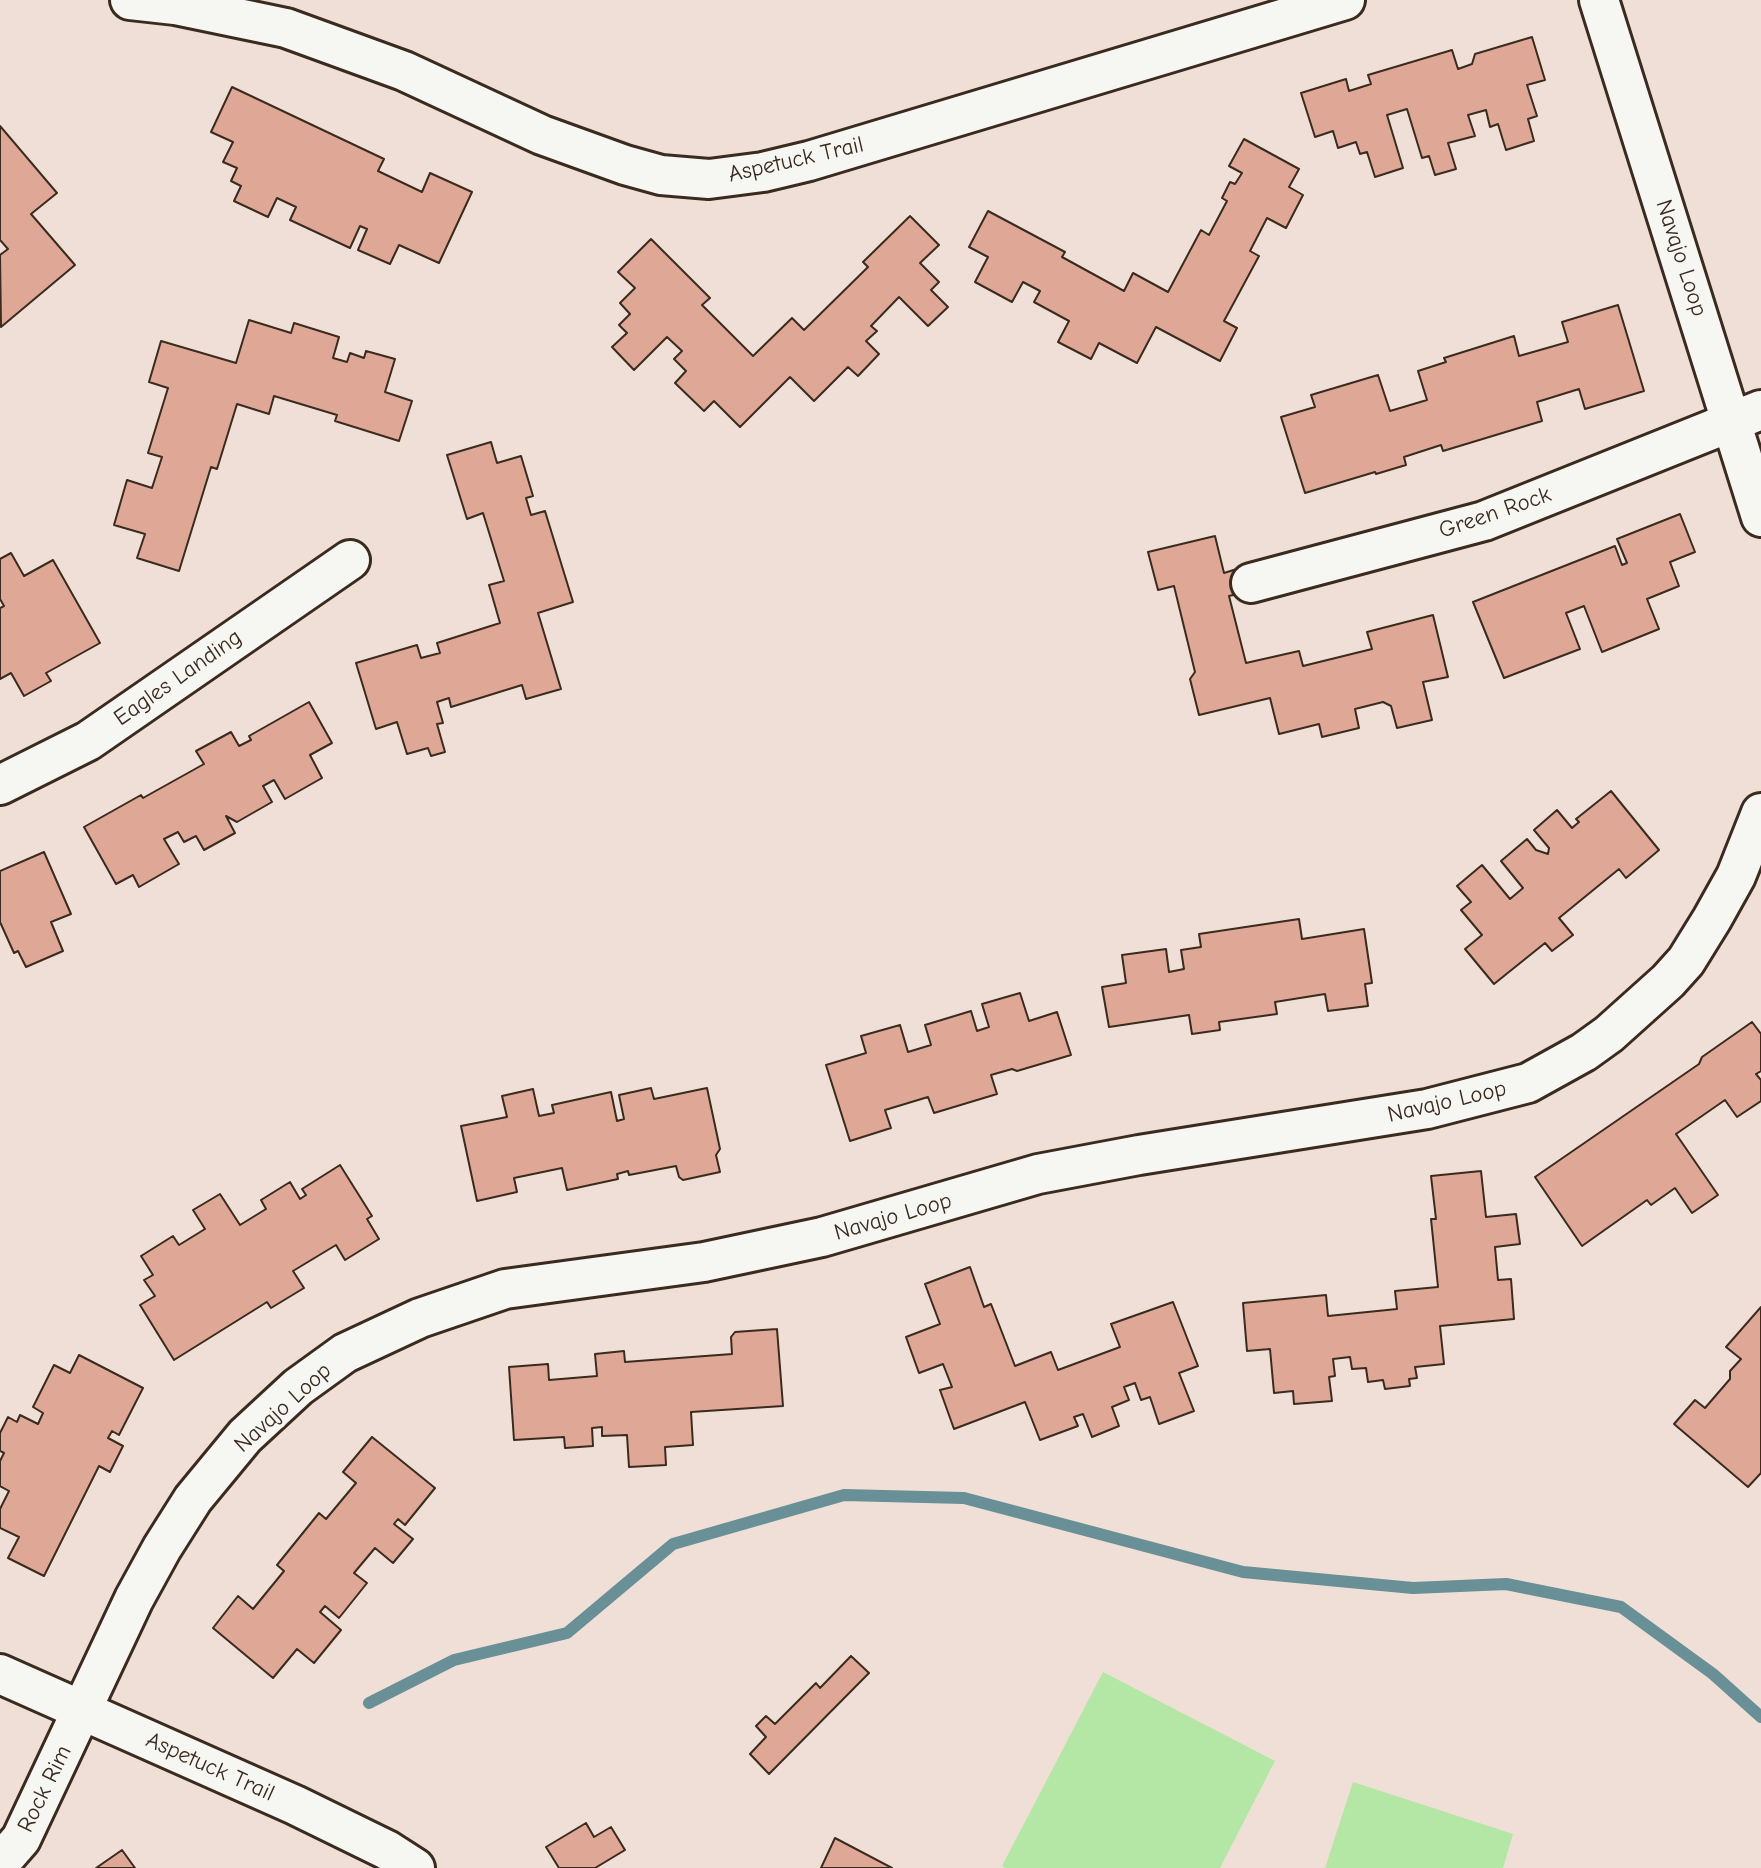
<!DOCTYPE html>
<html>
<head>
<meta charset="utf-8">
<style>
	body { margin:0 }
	canvas { display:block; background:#efdfd6 }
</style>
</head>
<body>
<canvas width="1761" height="1868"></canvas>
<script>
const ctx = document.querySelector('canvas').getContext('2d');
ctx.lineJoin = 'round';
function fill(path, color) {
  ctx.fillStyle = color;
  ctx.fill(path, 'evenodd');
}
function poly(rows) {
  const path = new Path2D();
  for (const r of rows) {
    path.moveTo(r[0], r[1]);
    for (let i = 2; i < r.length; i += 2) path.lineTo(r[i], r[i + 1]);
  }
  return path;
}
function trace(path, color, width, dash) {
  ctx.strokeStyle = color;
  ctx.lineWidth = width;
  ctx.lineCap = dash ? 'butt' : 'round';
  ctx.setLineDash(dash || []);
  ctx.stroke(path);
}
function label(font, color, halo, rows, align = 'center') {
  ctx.font = font + ' "Comic Neue",sans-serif';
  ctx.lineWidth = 7;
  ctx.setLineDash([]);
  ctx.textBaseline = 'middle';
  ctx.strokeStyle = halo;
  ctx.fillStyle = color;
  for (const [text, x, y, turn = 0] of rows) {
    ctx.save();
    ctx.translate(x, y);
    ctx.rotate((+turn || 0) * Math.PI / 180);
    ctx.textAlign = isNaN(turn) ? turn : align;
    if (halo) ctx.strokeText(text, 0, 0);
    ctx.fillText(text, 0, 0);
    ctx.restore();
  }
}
fill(poly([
	[1103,1672,1275,1761,1220,1868,1005,1868,1002,1866],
	[1353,1782,1513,1834,1503,1868,1325,1868]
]), '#b4e6a6');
trace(poly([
	[369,1703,454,1660,567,1633,673,1544,844,1495,964,1498,1243,1572,1413,1588,1506,1584,1621,1607,1713,1674,1761,1717]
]), '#698f97', 12);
const building = poly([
	[1532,37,1545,80,1527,85,1537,116,1528,119,1534,141,1506,150,1498,124,1490,127,1486,110,1468,115,1475,136,1448,143,1456,169,1435,175,1429,156,1422,158,1407,109,1387,115,1403,168,1375,177,1367,152,1360,154,1356,142,1338,148,1333,131,1315,137,1301,93,1346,79,1349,91,1371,84,1368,75,1452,50,1458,69,1472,64,1475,54,1532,37],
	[232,87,384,159,378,171,422,192,430,173,472,192,439,263,399,245,390,264,358,250,367,229,360,226,350,248,290,220,296,207,277,198,268,217,234,201,241,186,231,181,237,168,223,162,233,142,211,132,232,87],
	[0,126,57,193,31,214,75,265,1,327,0,255,8,249,0,240,0,126],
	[1244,139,1299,169,1289,187,1303,195,1286,228,1267,218,1250,251,1259,256,1224,321,1237,328,1220,361,1156,327,1137,363,1099,343,1091,359,1058,342,1069,321,1034,302,1040,291,1023,282,1012,302,975,282,988,257,969,247,988,211,1065,252,1062,257,1124,291,1133,273,1168,292,1201,230,1209,235,1227,201,1222,198,1230,182,1235,184,1242,173,1229,166,1244,139],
	[910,216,939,245,920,263,939,282,931,290,948,307,928,326,899,297,871,326,877,331,866,341,879,354,858,376,848,367,814,401,790,377,740,427,714,401,704,411,675,383,686,371,674,359,682,351,667,337,634,370,612,347,627,333,619,325,630,314,620,303,635,288,618,272,651,239,710,298,702,305,753,356,792,318,804,330,868,267,863,262,910,216],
	[1618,305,1644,391,1585,409,1579,389,1537,402,1542,421,1443,451,1441,445,1404,457,1406,465,1376,474,1375,472,1305,493,1281,417,1315,407,1311,395,1378,375,1390,411,1427,400,1418,371,1446,362,1444,358,1514,336,1519,356,1568,342,1562,322,1618,305],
	[249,320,291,333,294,323,339,337,333,358,347,362,350,353,364,358,366,351,395,359,385,392,412,401,399,441,335,421,337,415,274,396,269,414,237,404,217,469,211,467,179,571,137,558,145,534,114,525,127,480,152,488,162,457,148,453,168,388,149,382,161,341,236,363,249,320],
	[491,442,497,463,521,456,533,496,526,498,531,515,545,511,573,602,538,613,561,689,526,699,522,685,451,707,449,698,437,702,443,723,437,724,445,752,431,756,428,748,407,754,397,722,376,729,356,663,417,645,421,658,440,653,437,643,500,623,489,585,504,581,483,513,467,519,447,455,491,442],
	[1680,514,1695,552,1670,562,1679,586,1647,599,1659,629,1602,652,1584,606,1566,613,1580,649,1504,678,1473,602,1615,546,1622,565,1627,563,1617,539,1680,514],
	[1215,536,1224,573,1240,568,1246,592,1229,596,1246,663,1299,651,1303,666,1372,649,1367,632,1433,615,1448,677,1423,682,1432,720,1397,728,1391,706,1383,702,1355,709,1359,728,1322,737,1319,724,1279,734,1270,698,1199,715,1190,679,1195,672,1174,586,1158,590,1148,552,1215,536],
	[11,553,24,576,53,560,100,643,46,673,51,681,24,696,11,673,0,679,0,608,4,606,0,599,0,559,11,553],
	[309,702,332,743,310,755,322,778,285,799,274,780,263,786,272,802,237,822,226,816,235,833,204,850,196,836,184,842,178,832,164,839,179,864,139,887,133,875,116,884,84,827,141,795,143,798,204,764,196,751,231,732,239,746,251,740,249,736,309,702],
	[1611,791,1659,850,1626,878,1619,869,1559,918,1573,935,1552,951,1545,943,1494,984,1465,949,1482,935,1461,910,1471,902,1457,886,1482,865,1510,899,1523,888,1501,861,1527,839,1536,850,1548,854,1549,848,1534,830,1557,810,1572,828,1579,822,1576,819,1611,791],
	[44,852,71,914,51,922,63,951,26,967,18,951,14,953,0,922,0,871,44,852],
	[1299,919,1302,939,1364,929,1372,983,1365,984,1368,1006,1328,1011,1325,994,1275,1002,1277,1014,1219,1022,1220,1030,1192,1034,1189,1015,1109,1027,1102,987,1126,983,1122,955,1166,949,1169,972,1184,969,1181,950,1201,947,1199,934,1299,919],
	[1020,993,1029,1021,1057,1012,1071,1055,1017,1071,1012,1069,991,1075,997,1094,934,1113,928,1097,885,1110,891,1128,850,1141,826,1065,866,1053,861,1036,900,1025,908,1052,931,1045,925,1025,971,1011,977,1031,989,1027,982,1004,1020,993],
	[1752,1022,1761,1034,1761,1071,1756,1074,1761,1080,1761,1101,1737,1117,1725,1100,1676,1134,1718,1195,1692,1213,1675,1188,1651,1205,1647,1200,1582,1246,1535,1177,1699,1064,1702,1057,1752,1022],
	[651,1088,654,1099,707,1088,720,1149,716,1155,720,1172,683,1180,679,1177,676,1166,629,1175,628,1171,617,1174,618,1179,567,1190,562,1168,514,1178,517,1192,477,1201,461,1126,507,1117,502,1096,533,1089,539,1116,554,1113,552,1105,611,1092,617,1121,624,1119,619,1095,651,1088],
	[340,1165,372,1216,367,1219,379,1239,345,1260,336,1245,293,1271,304,1288,271,1308,267,1302,174,1360,140,1305,155,1296,144,1280,153,1275,141,1256,173,1236,179,1245,205,1229,193,1210,220,1194,240,1225,266,1209,261,1200,290,1182,300,1199,306,1195,302,1189,340,1165],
	[1481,1171,1486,1217,1516,1214,1520,1244,1495,1247,1498,1280,1511,1279,1514,1319,1440,1326,1444,1364,1415,1367,1417,1378,1409,1379,1410,1386,1385,1389,1383,1380,1368,1382,1366,1368,1352,1369,1350,1357,1333,1359,1335,1376,1329,1377,1332,1401,1294,1404,1293,1391,1274,1393,1270,1349,1247,1351,1243,1303,1326,1295,1328,1316,1397,1309,1395,1291,1438,1287,1431,1219,1436,1219,1431,1176,1481,1171],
	[970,1267,984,1307,991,1304,1015,1366,1051,1352,1058,1370,1120,1347,1111,1324,1173,1302,1198,1366,1179,1373,1194,1411,1159,1424,1150,1397,1141,1400,1135,1383,1124,1387,1129,1400,1112,1407,1119,1426,1092,1437,1083,1414,1074,1417,1078,1426,1040,1440,1025,1402,954,1429,940,1390,952,1387,943,1364,919,1373,906,1337,940,1324,925,1284,970,1267],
	[1761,1307,1761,1473,1748,1487,1674,1424,1695,1400,1705,1408,1730,1379,1730,1371,1741,1359,1726,1347,1761,1307],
	[777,1329,783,1406,691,1412,693,1445,665,1447,666,1465,629,1467,627,1435,602,1436,602,1427,592,1428,593,1446,565,1448,564,1437,514,1440,509,1367,548,1364,549,1380,597,1376,595,1354,624,1351,625,1362,732,1354,731,1337,735,1332,777,1329],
	[79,1355,143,1388,119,1435,112,1431,108,1438,123,1446,110,1472,99,1466,44,1576,8,1558,19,1537,0,1528,0,1509,9,1491,0,1486,0,1461,4,1453,0,1451,0,1433,8,1417,17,1422,20,1415,38,1424,43,1413,33,1407,54,1365,70,1373,79,1355],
	[372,1437,435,1488,405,1525,398,1519,394,1524,413,1539,393,1563,375,1548,354,1573,367,1583,339,1618,325,1606,320,1612,341,1630,314,1663,297,1649,273,1678,213,1628,238,1596,253,1609,284,1571,277,1565,319,1513,326,1519,356,1483,343,1472,372,1437],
	[851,1656,869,1673,769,1774,750,1754,766,1737,756,1726,766,1716,775,1724,816,1683,820,1688,851,1656],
	[586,1823,594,1837,611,1827,625,1850,595,1868,559,1868,546,1847,586,1823],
	[835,1838,892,1868,821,1868,835,1838],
	[122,1850,135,1868,96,1868,122,1850]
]);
fill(building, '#dfa896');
trace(building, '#3b2a1e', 2);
const street = poly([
	[130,0,175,5,286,28,404,71,542,135,625,165,661,175,709,179,763,172,809,161,1345,0],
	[1599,0,1761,517],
	[1251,583,1484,521,1761,410],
	[0,785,88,741,350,560],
	[0,1674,295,1805,387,1850,415,1868],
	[0,1863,21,1839,134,1599,162,1548,193,1499,245,1436,298,1387,345,1353,420,1318,505,1289,704,1262,822,1237,1038,1174,1139,1155,1427,1109,1528,1083,1584,1052,1609,1034,1668,981,1686,961,1712,919,1736,876,1761,813]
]);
trace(street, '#3b2a1e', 44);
trace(street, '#f6f6f2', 38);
label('23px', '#3b2a1e', '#f6f6f2', [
	["Aspetuck Trail",796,160,-13],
	["Navajo Loop",1681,258,72],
	["Green Rock",1495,513,-19],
	["Eagles Landing",178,678,-35],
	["Navajo Loop",1447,1102,-13],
	["Navajo Loop",893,1217,-16],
	["Navajo Loop",283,1408,-42],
	["Aspetuck Trail",210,1767,24],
	["Rock Rim",45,1789,-64]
]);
</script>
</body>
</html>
